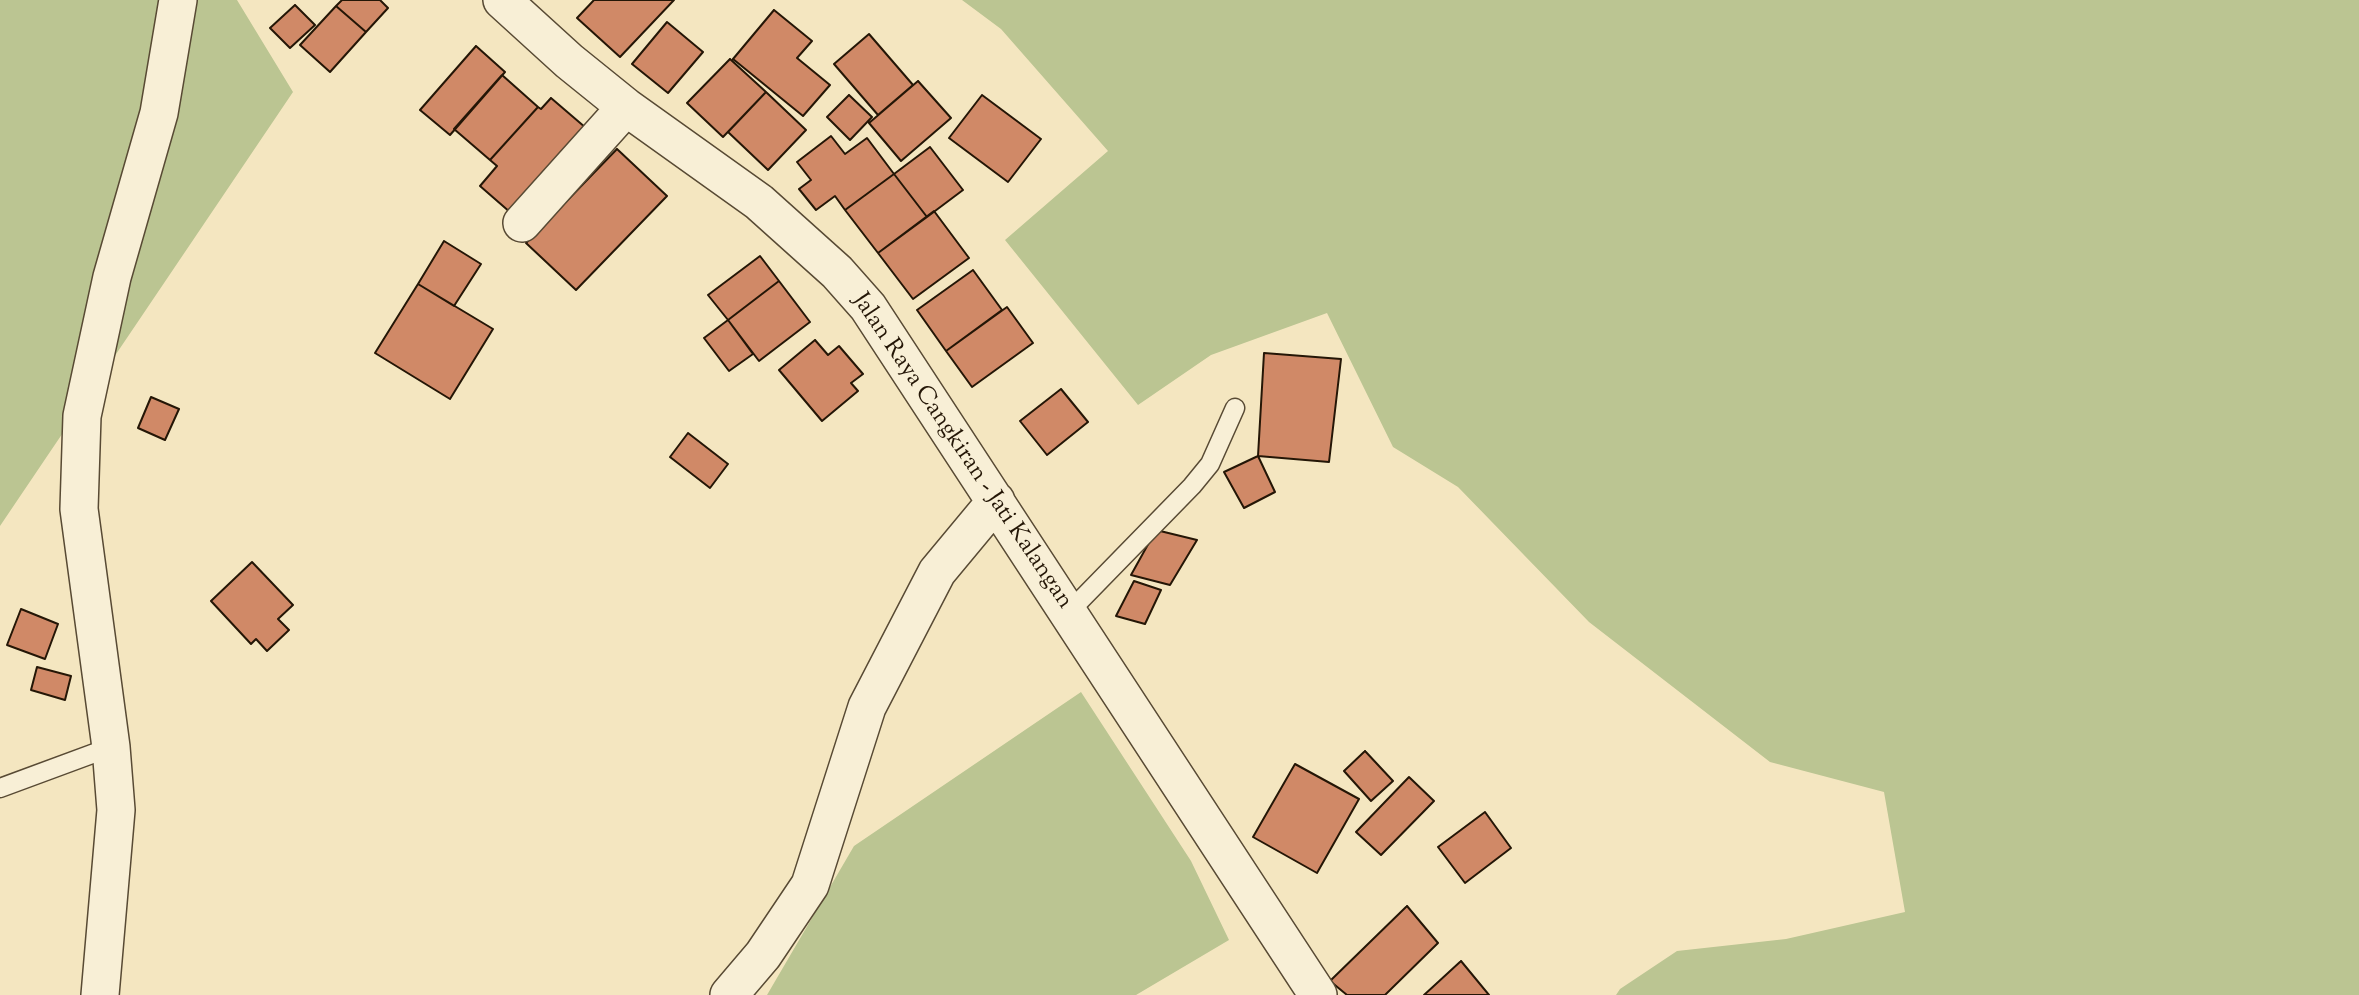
<!DOCTYPE html>
<html>
<head>
<meta charset="utf-8">
<style>
	body { margin:0 }
	canvas { display:block; background:#f4e6c0 }
</style>
</head>
<body>
<canvas width="2359" height="995"></canvas>
<script>
const ctx = document.querySelector('canvas').getContext('2d');
ctx.lineJoin = 'round';
function fill(path, color) {
  ctx.fillStyle = color;
  ctx.fill(path, 'evenodd');
}
function poly(rows) {
  const path = new Path2D();
  for (const r of rows) {
    path.moveTo(r[0], r[1]);
    for (let i = 2; i < r.length; i += 2) path.lineTo(r[i], r[i + 1]);
  }
  return path;
}
function trace(path, color, width, dash) {
  ctx.strokeStyle = color;
  ctx.lineWidth = width;
  ctx.lineCap = dash ? 'butt' : 'round';
  ctx.setLineDash(dash || []);
  ctx.stroke(path);
}
function label(font, color, halo, rows, align = 'center') {
  ctx.font = font + ' "Sorts Mill Goudy",serif';
  ctx.lineWidth = 7;
  ctx.setLineDash([]);
  ctx.textBaseline = 'middle';
  ctx.strokeStyle = halo;
  ctx.fillStyle = color;
  for (const [text, x, y, turn = 0] of rows) {
    ctx.save();
    ctx.translate(x, y);
    ctx.rotate((+turn || 0) * Math.PI / 180);
    ctx.textAlign = isNaN(turn) ? turn : align;
    if (halo) ctx.strokeText(text, 0, 0);
    ctx.fillText(text, 0, 0);
    ctx.restore();
  }
}
fill(poly([
	[0,0,237,0,293,92,0,526],
	[962,0,2359,0,2359,995,1616,995,1620,989,1677,951,1786,939,1905,912,1884,792,1770,762,1589,622,1458,487,1393,447,1327,313,1211,355,1138,405,1005,240,1108,151,1001,29],
	[1081,692,1191,861,1229,940,1136,995,767,995,854,846]
]), '#bbc592');
const building = poly([
	[342,0,380,0,388,8,366,32,336,6,342,0],
	[594,0,674,0,620,57,577,18,594,0],
	[295,5,315,25,290,48,270,28,295,5],
	[336,6,366,32,330,72,300,45,336,6],
	[774,10,812,41,797,58,830,85,803,116,733,59,774,10],
	[667,22,703,52,668,93,632,64,667,22],
	[869,34,913,85,878,115,834,64,869,34],
	[476,46,505,72,450,135,420,110,476,46],
	[730,59,766,92,723,137,687,103,730,59],
	[502,75,538,107,490,160,454,129,502,75],
	[918,81,951,118,901,161,869,123,918,81],
	[766,92,806,130,768,170,728,132,766,92],
	[849,95,872,117,850,140,827,117,849,95],
	[982,95,1041,139,1008,182,949,138,982,95],
	[551,98,586,128,511,213,480,186,497,166,490,160,538,107,541,109,551,98],
	[831,136,845,154,867,138,894,174,845,210,835,196,816,210,799,189,811,180,797,162,831,136],
	[930,147,963,190,927,217,894,174,930,147],
	[617,149,667,196,576,290,526,243,617,149],
	[894,174,927,217,878,253,845,210,894,174],
	[934,211,969,258,913,299,878,253,934,211],
	[444,241,481,264,454,306,418,284,444,241],
	[760,256,779,281,728,320,708,295,760,256],
	[973,270,1002,310,946,351,917,310,973,270],
	[779,281,810,322,759,361,728,320,779,281],
	[418,284,493,329,450,399,375,353,418,284],
	[1007,307,1033,343,972,387,946,351,1007,307],
	[728,320,753,354,729,371,704,338,728,320],
	[815,340,828,355,839,346,863,374,851,383,858,391,822,421,779,370,815,340],
	[1264,353,1341,359,1329,462,1258,456,1264,353],
	[1061,389,1088,422,1047,455,1020,421,1061,389],
	[151,397,179,409,165,440,138,428,151,397],
	[688,433,728,464,710,488,670,457,688,433],
	[1258,456,1275,492,1244,508,1224,472,1258,456],
	[1156,530,1197,540,1170,585,1131,575,1156,530],
	[252,562,293,605,278,619,289,630,267,651,256,639,251,644,211,601,252,562],
	[1134,581,1161,590,1145,624,1116,616,1134,581],
	[21,609,58,624,45,659,7,645,21,609],
	[37,667,71,676,65,700,31,690,37,667],
	[1365,751,1393,781,1371,801,1344,771,1365,751],
	[1295,764,1359,799,1317,873,1253,837,1295,764],
	[1409,777,1434,801,1381,855,1356,832,1409,777],
	[1485,812,1511,848,1465,883,1438,847,1485,812],
	[1407,906,1438,943,1385,995,1347,995,1330,981,1407,906],
	[1461,961,1489,995,1424,995,1461,961]
]);
fill(building, '#d08967');
trace(building, '#241606', 2);
const service = poly([
	[1069,612,1192,486,1210,464,1235,408],
	[0,788,111,747]
]);
const minor = poly([
	[502,0,569,61,626,107,759,202,837,272,868,307,1318,995],
	[522,223,626,107],
	[100,995,116,810,111,747,79,509,82,416,112,277,159,113,178,0],
	[729,995,763,955,810,885,867,707,937,572,996,501]
]);
trace(service, '#584a34', 21);
trace(minor, '#584a34', 40);
trace(service, '#f8efd6', 18);
trace(minor, '#f8efd6', 37);
label('24px', '#241606', '#f8efd6', [
	["Jalan Raya Cangkiran - Jati Kalangan",961,452,56]
]);
</script>
</body>
</html>
